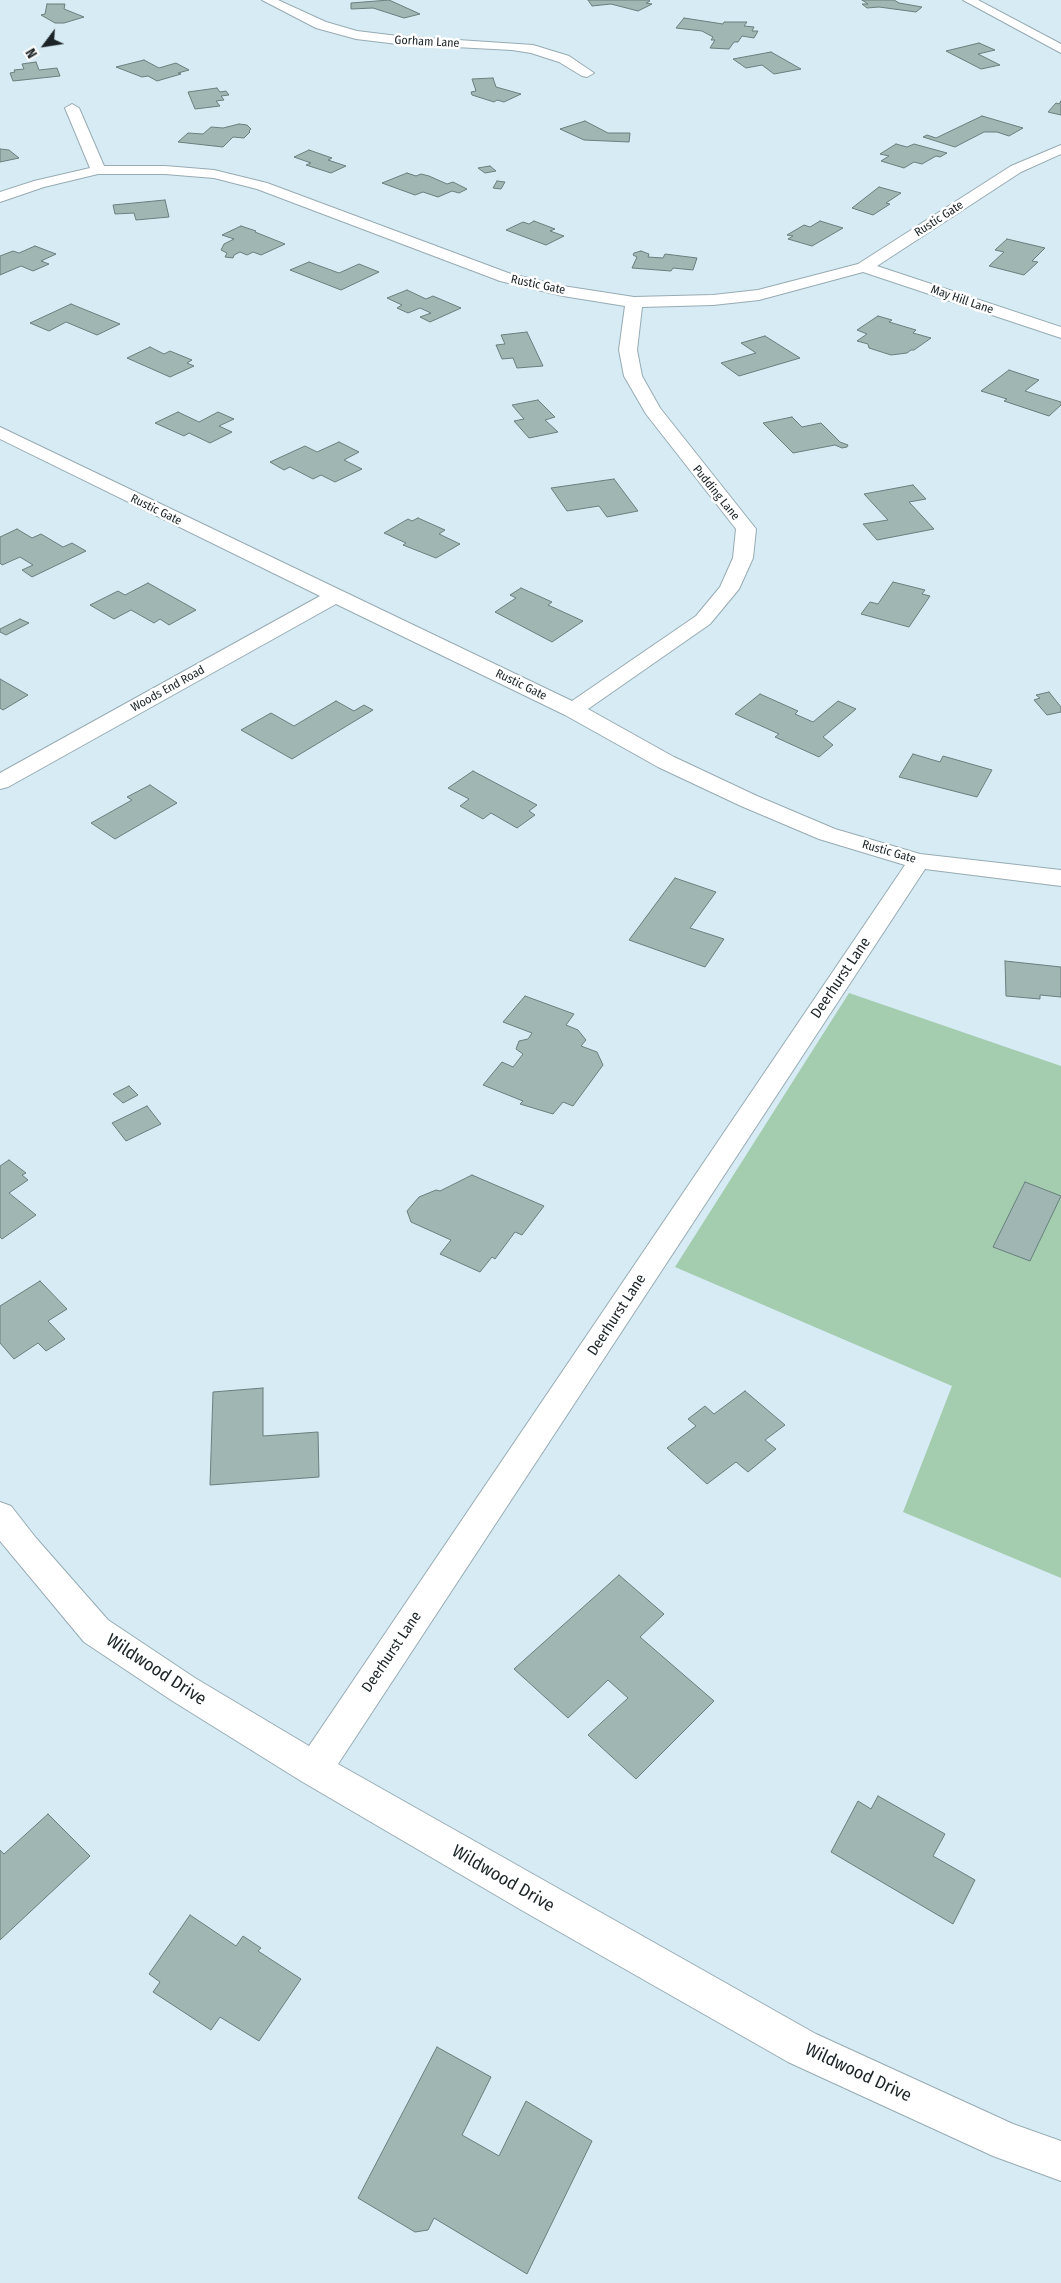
<!DOCTYPE html>
<html>
<head>
<meta charset="utf-8">
<style>
	body { margin:0 }
	#map { position:relative; width:1061px; height:2283px; overflow:hidden; background:#d6ebf4; font-family:"Fira Sans Condensed",sans-serif }
	canvas { display:block }
	.north { position:absolute; left:20px; top:20px; width:50px; height:50px; -webkit-text-stroke:4px #fff; paint-order:stroke; rotate:239deg; font-size:14px; font-weight:700; line-height:20px; text-align:center; color:#1c2427 }
	.north::after { content:''; display:block; margin:auto; width:18px; height:22px; background:#1c2427; clip-path:polygon(50% 0,100% 100%,50% 72%,0 100%) }
</style>
</head>
<body>
<div id="map">
<canvas width="1061" height="2283"></canvas>
<div class="north">N</div>
</div>
<script>
const ctx = document.querySelector('canvas').getContext('2d');
ctx.lineJoin = 'round';
function fill(path, color) {
  ctx.fillStyle = color;
  ctx.fill(path, 'evenodd');
}
function poly(rows) {
  const path = new Path2D();
  for (const r of rows) {
    path.moveTo(r[0], r[1]);
    for (let i = 2; i < r.length; i += 2) path.lineTo(r[i], r[i + 1]);
  }
  return path;
}
function trace(path, color, width, dash) {
  ctx.strokeStyle = color;
  ctx.lineWidth = width;
  ctx.lineCap = dash ? 'butt' : 'round';
  ctx.setLineDash(dash || []);
  ctx.stroke(path);
}
function label(font, color, halo, rows, align = 'center') {
  ctx.font = font + ' "Fira Sans Condensed",sans-serif';
  ctx.lineWidth = 5;
  ctx.setLineDash([]);
  ctx.textBaseline = 'middle';
  ctx.strokeStyle = halo;
  ctx.fillStyle = color;
  for (const [text, x, y, turn = 0] of rows) {
    ctx.save();
    ctx.translate(x, y);
    ctx.rotate((+turn || 0) * Math.PI / 180);
    ctx.textAlign = isNaN(turn) ? turn : align;
    if (halo) ctx.strokeText(text, 0, 0);
    ctx.fillText(text, 0, 0);
    ctx.restore();
  }
}
fill(poly([
	[849,993,1061,1066,1061,1578,903,1512,952,1386,675,1267]
]), '#a4ccaf');
const building = poly([
	[389,0,420,14,404,18,373,8,351,9,351,3,389,0],
	[588,0,648,0,650,1,646,3,652,4,638,11,611,4,592,6,588,0],
	[862,0,894,0,899,3,922,7,916,12,879,7,867,8,862,4,868,4,862,0],
	[47,4,65,4,64,9,84,17,64,23,55,23,41,15,45,14,47,4],
	[684,18,723,24,724,22,747,22,744,26,754,27,752,31,758,31,754,38,742,36,738,42,734,42,729,49,710,48,715,40,711,40,713,37,702,31,676,28,684,18],
	[979,43,995,50,978,54,1000,65,981,69,946,51,979,43],
	[771,52,801,69,774,74,762,65,746,68,733,59,771,52],
	[144,60,159,68,176,63,189,70,178,73,181,74,157,81,148,76,142,77,116,67,144,60],
	[36,62,39,70,57,68,60,76,13,81,10,73,15,72,14,70,24,69,22,64,36,62],
	[493,78,496,87,521,94,504,102,497,100,494,102,472,95,471,92,476,91,472,79,493,78],
	[217,88,220,92,226,91,229,95,221,96,224,100,216,101,220,106,195,109,188,92,217,88],
	[1061,101,1061,115,1048,112,1056,103,1059,104,1061,101],
	[982,116,1023,128,1009,136,997,132,984,132,955,147,923,137,927,135,936,138,982,116],
	[585,121,608,133,630,133,629,142,584,140,560,129,585,121],
	[239,124,247,125,251,129,249,131,250,132,244,138,233,137,223,147,178,142,188,133,203,134,211,127,223,128,239,124],
	[896,144,907,147,914,144,947,153,940,157,936,156,922,164,914,162,904,168,881,161,889,156,880,154,896,144],
	[0,149,9,150,19,158,0,162,0,149],
	[309,150,332,158,328,160,346,166,331,173,306,165,311,163,294,157,309,150],
	[490,166,496,171,485,173,478,168,490,166],
	[407,173,416,176,421,174,429,176,447,184,453,182,467,189,459,193,452,191,438,197,423,192,415,195,382,183,407,173],
	[497,181,505,182,501,189,493,188,497,181],
	[879,187,901,193,886,203,890,204,873,215,852,208,879,187],
	[165,200,169,217,136,220,134,213,115,214,113,205,165,200],
	[534,221,555,229,550,231,564,236,546,245,506,230,523,222,529,224,534,221],
	[820,221,843,228,812,246,788,239,793,236,787,235,804,225,810,227,820,221],
	[241,226,256,231,255,232,285,244,261,255,253,252,247,255,240,252,234,255,233,258,225,257,227,253,221,250,224,244,234,239,222,235,241,226],
	[1007,239,1045,248,1032,261,1038,262,1024,275,989,266,1004,252,995,250,1007,239],
	[35,246,56,254,41,261,49,264,33,271,21,266,0,275,0,256,13,251,19,253,35,246],
	[641,251,649,254,648,257,663,258,665,254,697,258,693,270,673,268,671,271,632,268,637,257,633,255,634,253,641,251],
	[309,262,339,273,359,264,379,272,341,290,290,270,309,262],
	[407,290,426,299,433,296,461,308,430,322,420,317,431,313,420,308,408,313,397,308,402,305,387,298,407,290],
	[71,304,120,324,97,335,66,322,49,331,30,323,71,304],
	[878,316,892,320,889,322,916,330,913,333,931,338,914,350,911,350,907,353,891,355,869,348,868,344,857,341,867,334,857,330,878,316],
	[527,332,543,366,517,368,513,358,502,359,496,345,505,344,501,335,527,332],
	[765,336,800,358,739,376,721,363,756,353,741,343,765,336],
	[150,347,164,354,170,351,192,360,187,363,194,366,170,377,127,358,150,347],
	[1009,370,1039,380,1025,391,1061,402,1061,405,1049,416,1004,401,1007,399,981,391,1009,370],
	[538,400,555,417,545,420,558,432,529,438,514,421,524,419,512,405,538,400],
	[178,412,199,422,218,412,234,419,219,426,232,432,210,443,189,433,184,436,155,423,178,412],
	[792,417,802,427,821,423,840,442,848,445,847,447,842,448,835,445,793,453,763,423,792,417],
	[339,442,359,452,344,460,362,469,335,482,321,475,313,479,290,467,284,470,270,462,305,446,317,452,339,442],
	[614,479,638,511,607,517,599,506,567,511,551,488,614,479],
	[913,485,926,499,909,502,934,529,877,540,863,524,888,520,864,494,913,485],
	[418,518,445,530,439,534,460,544,436,558,403,545,406,543,384,533,408,519,412,521,418,518],
	[17,529,32,538,41,534,63,547,72,543,86,551,32,577,22,570,33,565,20,557,2,565,0,563,0,537,17,529],
	[893,582,925,590,922,594,930,596,909,627,861,614,870,602,878,604,893,582],
	[148,583,196,610,169,625,160,619,154,623,131,610,114,619,90,605,118,591,125,595,148,583],
	[521,588,552,602,548,605,583,621,552,642,495,612,516,598,510,595,521,588],
	[20,619,29,623,6,635,0,632,0,629,20,619],
	[0,679,28,695,3,710,0,708,0,679],
	[1049,692,1061,707,1061,712,1047,715,1034,700,1040,698,1036,695,1049,692],
	[760,694,798,711,795,714,813,722,838,701,856,709,823,737,833,745,819,757,775,737,779,734,735,714,760,694],
	[336,701,354,711,364,705,373,710,292,759,241,730,271,713,294,726,336,701],
	[913,754,940,762,943,756,992,770,977,797,899,777,913,754],
	[473,771,537,805,529,811,535,815,517,828,491,813,483,819,460,806,469,799,448,788,473,771],
	[150,785,177,803,115,839,91,823,132,800,127,797,150,785],
	[675,878,716,892,690,928,724,939,705,967,629,940,675,878],
	[1005,961,1061,967,1061,997,1040,995,1040,999,1006,996,1005,961],
	[525,996,574,1014,566,1025,578,1030,586,1040,581,1046,597,1052,603,1065,573,1106,563,1102,553,1114,520,1104,523,1101,483,1085,502,1062,513,1067,523,1054,516,1049,519,1041,528,1039,532,1033,503,1022,525,996],
	[129,1086,138,1095,123,1103,113,1094,129,1086],
	[147,1106,161,1124,126,1141,112,1123,147,1106],
	[9,1160,26,1173,22,1175,28,1180,9,1193,36,1215,2,1239,0,1237,0,1166,9,1160],
	[472,1175,544,1206,522,1235,515,1232,495,1259,492,1257,480,1272,440,1254,451,1240,411,1222,407,1211,419,1197,436,1190,440,1191,472,1175],
	[1025,1182,1061,1196,1030,1261,993,1247,1025,1182],
	[40,1281,67,1309,48,1321,65,1339,46,1351,38,1343,14,1359,0,1343,0,1306,40,1281],
	[263,1388,263,1436,318,1432,319,1477,210,1485,213,1392,263,1388],
	[745,1391,785,1425,765,1440,776,1449,748,1472,736,1462,707,1484,667,1448,696,1426,688,1419,705,1406,714,1414,745,1391],
	[619,1575,664,1614,640,1637,714,1701,636,1779,588,1735,628,1698,608,1680,568,1718,514,1669,619,1575],
	[878,1796,945,1834,933,1856,975,1880,953,1924,831,1852,858,1801,871,1809,878,1796],
	[48,1814,90,1856,0,1940,0,1850,4,1854,48,1814],
	[190,1915,236,1946,243,1936,261,1948,258,1951,301,1979,259,2041,220,2017,211,2030,153,1992,160,1982,149,1974,190,1915],
	[437,2047,491,2077,462,2135,499,2156,526,2101,592,2141,527,2274,434,2218,428,2230,415,2232,358,2198,437,2047]
]);
fill(building, '#9fb6b3');
trace(building, '#6a7f7d', 1);
const minor = poly([
	[262,0,278,0,326,22,357,31,398,36,533,45,569,56,594,73,587,77,582,76,559,62,531,53,512,50,398,44,356,39,316,28,262,0],
	[963,0,978,0,1061,44,1061,53,963,0],
	[72,104,79,108,104,166,165,166,214,170,267,183,511,274,563,286,634,297,713,295,758,290,858,264,1011,166,1061,145,1061,154,1021,172,877,266,1061,327,1061,338,863,272,759,300,713,305,642,307,637,350,642,376,660,408,756,529,753,558,739,589,710,624,588,709,674,757,757,796,835,829,920,854,1061,870,1061,886,925,869,338,1764,816,2034,1013,2124,1061,2141,1061,2181,993,2156,788,2062,523,1911,301,1781,171,1700,84,1642,0,1541,0,1502,11,1506,36,1538,108,1620,195,1678,309,1746,905,865,819,839,741,806,658,767,565,715,336,604,8,787,0,789,0,773,320,596,0,439,0,427,572,701,696,616,720,587,733,558,736,529,646,414,624,376,619,350,625,306,563,296,500,281,257,189,214,178,165,174,98,174,44,187,0,202,0,192,34,181,90,168,65,108,72,104]
]);
trace(minor, '#97abb3', 2);
fill(minor, '#fff');
label('12px', '#1c2427', '#fff', [
	["Gorham Lane",427,42,3],
	["Rustic Gate",939,219,-33],
	["Rustic Gate",538,285,12],
	["May Hill Lane",962,300,19],
	["Pudding Lane",716,493,51],
	["Rustic Gate",156,510,26],
	["Rustic Gate",521,685,26],
	["Woods End Road",168,689,-29],
	["Rustic Gate",889,852,16]
]);
label('15px', '#1c2427', '#fff', [
	["Deerhurst Lane",841,978,-56],
	["Deerhurst Lane",617,1315,-57],
	["Deerhurst Lane",392,1652,-56]
]);
label('18px', '#1c2427', '#fff', [
	["Wildwood Drive",156,1670,33],
	["Wildwood Drive",503,1879,30],
	["Wildwood Drive",858,2073,25]
]);
</script>
</body>
</html>
